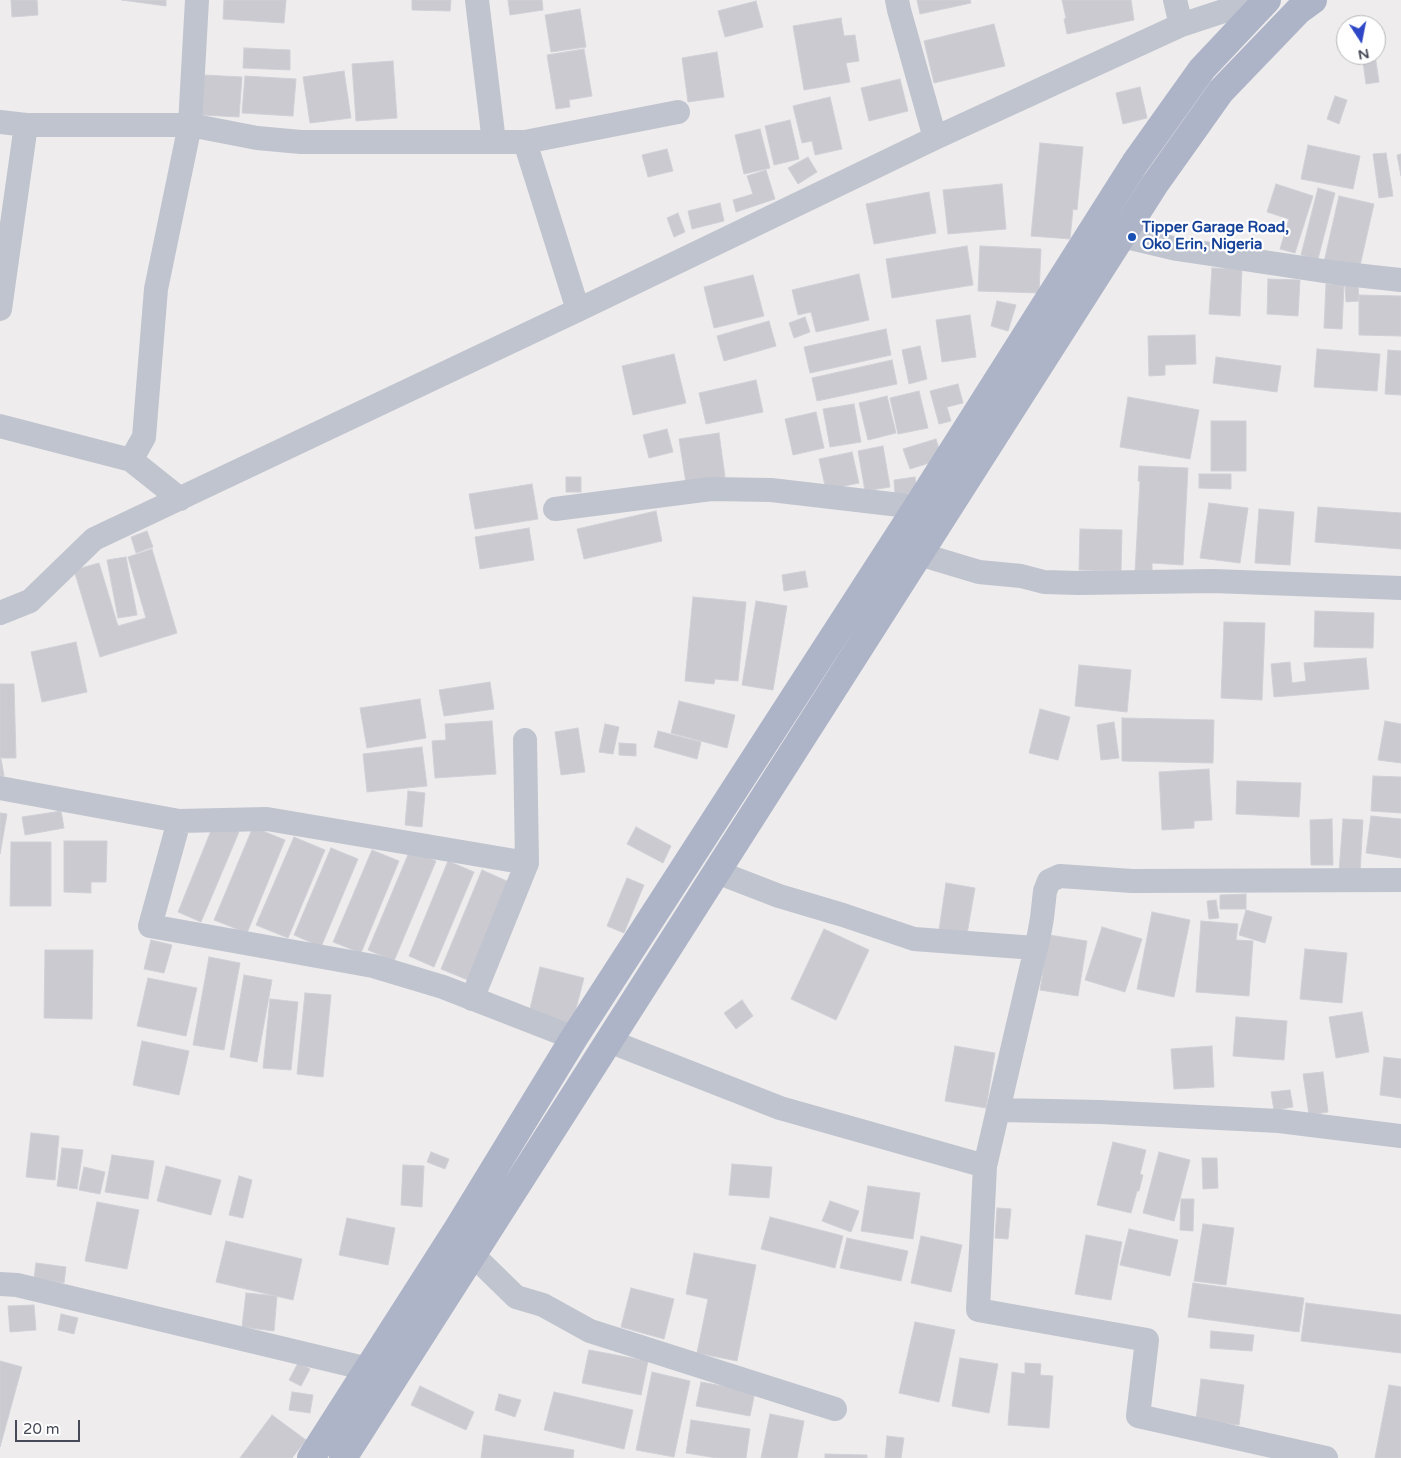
<!DOCTYPE html>
<html>
<head>
<meta charset="utf-8">
<style>
	body { margin:0 }
	#map { position:relative; width:1401px; height:1458px; overflow:hidden; background:#eeecec; font-family:"Varela Round",sans-serif }
	canvas { display:block }
	.north { position:absolute; left:1336px; top:15px; width:50px; height:50px; box-sizing:border-box; background:#fff; border:1px solid #b5b7bb; border-radius:50%; rotate:169deg; font-size:14px; font-weight:700; line-height:20px; text-align:center; color:#464a56 }
	.north::after { content:''; display:block; margin:auto; width:18px; height:22px; background:#2e47c6; clip-path:polygon(50% 0,100% 100%,50% 72%,0 100%) }
	.scale { position:absolute; left:15px; top:1420px; width:65px; height:22px; box-sizing:border-box; border:2px solid #464a56; border-top:0; padding-left:6px; font-size:15px; line-height:18px; white-space:nowrap; color:#464a56; -webkit-text-stroke:4px #fff; paint-order:stroke }
</style>
</head>
<body>
<div id="map">
<canvas width="1401" height="1458"></canvas>
<div class="north">N</div>
<div class="scale">20 m</div>
</div>
<script>
const ctx = document.querySelector('canvas').getContext('2d');
ctx.lineJoin = 'round';
function fill(path, color) {
  ctx.fillStyle = color;
  ctx.fill(path, 'evenodd');
}
function poly(rows) {
  const path = new Path2D();
  for (const r of rows) {
    path.moveTo(r[0], r[1]);
    for (let i = 2; i < r.length; i += 2) path.lineTo(r[i], r[i + 1]);
  }
  return path;
}
function trace(path, color, width, dash) {
  ctx.strokeStyle = color;
  ctx.lineWidth = width;
  ctx.lineCap = dash ? 'butt' : 'round';
  ctx.setLineDash(dash || []);
  ctx.stroke(path);
}
function label(font, color, halo, rows, align = 'center') {
  ctx.font = font + ' "Varela Round",sans-serif';
  ctx.lineWidth = 4.5;
  ctx.setLineDash([]);
  ctx.textBaseline = 'middle';
  ctx.strokeStyle = halo;
  ctx.fillStyle = color;
  for (const [text, x, y, turn = 0] of rows) {
    ctx.save();
    ctx.translate(x, y);
    ctx.rotate((+turn || 0) * Math.PI / 180);
    ctx.textAlign = isNaN(turn) ? turn : align;
    if (halo) ctx.strokeText(text, 0, 0);
    ctx.fillText(text, 0, 0);
    ctx.restore();
  }
}
const building = poly([
	[11,0,37,0,38,15,12,17,11,0],
	[122,0,166,0,166,6,122,0],
	[224,0,286,0,284,23,223,19,224,0],
	[412,0,451,0,450,11,412,10,412,0],
	[508,0,542,0,543,10,510,15,508,0],
	[917,0,970,0,971,3,920,14,917,0],
	[1062,0,1131,0,1134,20,1067,34,1064,19,1066,18,1062,0],
	[756,1,763,27,725,37,718,11,756,1],
	[580,9,586,47,551,52,545,15,580,9],
	[841,18,844,36,855,35,859,61,846,63,850,82,804,90,793,26,841,18],
	[994,24,1005,66,934,83,924,41,994,24],
	[244,48,290,50,290,70,243,68,244,48],
	[584,49,592,96,569,100,570,107,556,109,547,55,584,49],
	[717,52,724,97,688,102,682,58,717,52],
	[1362,55,1375,55,1379,82,1366,84,1362,55],
	[393,61,397,118,356,121,352,64,393,61],
	[344,71,351,118,310,123,303,77,344,71],
	[204,75,242,77,239,117,202,115,204,75],
	[245,76,296,79,293,116,242,113,245,76],
	[900,79,908,111,869,121,861,88,900,79],
	[1140,87,1147,118,1123,124,1116,93,1140,87],
	[1335,96,1347,100,1339,124,1327,119,1335,96],
	[830,97,842,149,815,155,812,141,802,143,793,106,830,97],
	[790,120,799,159,774,165,765,126,790,120],
	[760,129,770,168,744,174,735,135,760,129],
	[1040,143,1083,147,1077,210,1073,209,1070,239,1031,236,1040,143],
	[1308,145,1360,156,1353,189,1301,179,1308,145],
	[667,149,673,171,648,177,642,155,667,149],
	[1386,153,1393,196,1379,198,1373,154,1386,153],
	[1401,154,1401,176,1397,155,1401,154],
	[808,157,817,172,798,184,788,168,808,157],
	[766,170,775,199,736,212,733,200,753,194,747,176,766,170],
	[1002,184,1006,229,948,234,943,190,1002,184],
	[1276,184,1313,196,1295,253,1280,249,1289,219,1267,212,1276,184],
	[1318,188,1335,193,1318,259,1301,255,1318,188],
	[929,192,936,233,874,244,866,204,929,192],
	[1339,196,1374,204,1359,270,1324,262,1339,196],
	[720,203,724,221,692,229,688,211,720,203],
	[678,213,685,232,674,237,667,218,678,213],
	[967,246,973,285,892,298,886,259,967,246],
	[980,246,1041,249,1039,293,978,291,980,246],
	[1212,268,1242,269,1240,316,1209,314,1212,268],
	[859,274,869,320,816,332,811,312,798,315,792,290,859,274],
	[753,275,764,316,714,328,704,287,753,275],
	[1268,279,1300,280,1298,316,1267,314,1268,279],
	[1326,284,1344,285,1342,329,1324,328,1326,284],
	[1358,285,1359,301,1346,302,1345,286,1358,285],
	[1359,295,1401,296,1401,336,1359,335,1359,295],
	[997,301,1016,305,1008,331,991,326,997,301],
	[970,315,976,357,942,362,936,320,970,315],
	[805,317,810,332,794,338,789,323,805,317],
	[769,321,776,346,724,361,717,336,769,321],
	[886,329,891,355,810,373,804,347,886,329],
	[1195,335,1196,364,1165,365,1165,375,1149,376,1148,336,1195,335],
	[920,346,927,379,909,384,902,350,920,346],
	[1317,349,1380,354,1377,391,1314,387,1317,349],
	[1388,350,1401,351,1401,395,1385,394,1388,350],
	[674,354,686,403,633,415,622,366,674,354],
	[1216,357,1281,366,1277,392,1213,383,1216,357],
	[892,360,897,384,817,401,812,378,892,360],
	[756,380,763,412,706,424,699,393,756,380],
	[958,384,963,403,947,407,951,421,939,424,930,391,958,384],
	[919,391,928,428,898,434,890,398,919,391],
	[887,396,896,433,868,440,859,403,887,396],
	[1128,397,1199,410,1190,459,1120,447,1128,397],
	[854,404,861,442,830,447,823,409,854,404],
	[816,412,824,448,793,455,785,419,816,412],
	[1211,421,1246,421,1246,471,1211,471,1211,421],
	[667,429,673,452,649,458,643,435,667,429],
	[719,433,725,477,686,483,679,439,719,433],
	[936,439,942,459,910,469,903,449,936,439],
	[883,446,890,487,865,491,858,451,883,446],
	[852,452,859,483,826,490,819,459,852,452],
	[1139,466,1188,468,1183,565,1152,563,1152,572,1135,572,1140,481,1138,481,1139,466],
	[1199,474,1231,474,1231,489,1199,488,1199,474],
	[566,477,581,477,581,492,566,492,566,477],
	[915,477,917,493,895,495,894,480,915,477],
	[532,484,538,519,475,529,469,494,532,484],
	[1209,503,1248,508,1240,563,1200,558,1209,503],
	[1318,507,1401,513,1401,549,1315,542,1318,507],
	[1259,509,1294,512,1290,565,1255,563,1259,509],
	[656,511,662,541,584,559,577,529,656,511],
	[529,528,534,560,480,569,475,537,529,528],
	[1080,529,1122,530,1121,571,1079,570,1080,529],
	[147,531,153,547,136,553,131,537,147,531],
	[152,549,177,633,100,657,74,570,99,563,118,626,146,618,128,557,152,549],
	[126,557,137,615,118,618,107,560,126,557],
	[805,571,808,587,784,591,782,575,805,571],
	[693,597,746,602,738,681,715,679,714,684,685,681,693,597],
	[756,601,787,606,773,690,742,685,756,601],
	[1315,611,1374,613,1373,648,1314,647,1315,611],
	[1224,622,1265,623,1262,700,1221,698,1224,622],
	[76,642,87,692,42,702,31,652,76,642],
	[1366,658,1369,689,1274,697,1271,664,1290,662,1292,683,1306,681,1304,663,1366,658],
	[1079,665,1131,670,1127,712,1075,706,1079,665],
	[490,682,494,709,444,716,439,690,490,682],
	[0,684,14,684,16,758,0,758,0,684],
	[420,699,426,738,367,748,360,708,420,699],
	[679,701,735,715,727,748,671,733,679,701],
	[1040,709,1070,717,1058,760,1029,753,1040,709],
	[1122,718,1214,720,1213,763,1122,761,1122,718],
	[492,721,496,774,435,778,432,741,446,740,445,724,492,721],
	[1385,721,1401,724,1401,763,1378,760,1385,721],
	[1114,722,1119,758,1101,760,1097,725,1114,722],
	[605,724,619,727,613,754,599,752,605,724],
	[578,728,585,772,561,775,555,732,578,728],
	[658,731,701,742,697,759,654,747,658,731],
	[619,743,636,744,636,756,619,755,619,743],
	[422,747,427,786,367,792,363,754,422,747],
	[0,759,1,759,4,776,0,776,0,759],
	[1209,769,1212,820,1194,821,1194,828,1162,830,1159,772,1209,769],
	[1373,776,1401,777,1401,813,1371,811,1373,776],
	[1237,781,1301,783,1299,817,1236,814,1237,781],
	[408,791,425,793,422,827,405,825,408,791],
	[61,811,64,828,25,835,22,817,61,811],
	[0,813,7,814,0,854,0,813],
	[1371,816,1401,819,1401,858,1366,853,1371,816],
	[1332,819,1333,865,1311,865,1310,820,1332,819],
	[1343,819,1363,820,1360,873,1339,872,1343,819],
	[215,821,239,832,201,922,178,912,215,821],
	[253,827,285,840,247,933,214,920,253,827],
	[636,827,671,846,663,863,627,844,636,827],
	[294,837,325,850,288,938,256,925,294,837],
	[64,841,107,841,106,882,91,882,91,893,64,892,64,841],
	[11,842,51,842,51,906,10,906,11,842],
	[331,848,358,859,321,947,294,935,331,848],
	[372,850,399,861,361,953,333,942,372,850],
	[410,850,436,861,394,961,368,950,410,850],
	[448,861,474,872,434,967,409,956,448,861],
	[482,870,509,882,468,980,441,969,482,870],
	[627,878,644,885,624,933,607,926,627,878],
	[946,883,975,888,967,934,939,930,946,883],
	[1246,894,1246,909,1220,909,1220,895,1246,894],
	[1216,900,1219,918,1209,919,1207,901,1216,900],
	[1246,910,1272,917,1265,943,1239,935,1246,910],
	[1152,912,1190,920,1174,997,1137,989,1152,912],
	[1201,921,1238,924,1236,940,1253,941,1249,996,1196,992,1201,921],
	[1102,927,1142,939,1125,992,1085,980,1102,927],
	[824,929,869,950,836,1020,791,999,824,929],
	[1049,935,1087,941,1078,996,1040,990,1049,935],
	[151,940,172,945,164,973,144,969,151,940],
	[1305,949,1347,953,1342,1003,1300,999,1305,949],
	[45,950,93,950,92,1019,44,1018,45,950],
	[209,957,240,963,224,1050,193,1045,209,957],
	[540,967,584,978,572,1024,529,1013,540,967],
	[244,975,272,980,257,1062,230,1057,244,975],
	[148,978,197,988,186,1036,137,1026,148,978],
	[305,993,331,995,323,1077,297,1074,305,993],
	[270,999,298,1002,291,1070,263,1068,270,999],
	[742,1000,753,1016,736,1029,724,1013,742,1000],
	[1362,1012,1369,1052,1336,1058,1329,1017,1362,1012],
	[1236,1017,1287,1021,1284,1060,1233,1056,1236,1017],
	[142,1041,189,1051,179,1095,133,1085,142,1041],
	[955,1046,995,1053,986,1108,945,1101,955,1046],
	[1212,1046,1214,1087,1174,1089,1171,1049,1212,1046],
	[1384,1057,1401,1059,1401,1098,1380,1095,1384,1057],
	[1323,1072,1328,1112,1309,1115,1303,1074,1323,1072],
	[1290,1090,1293,1107,1274,1110,1271,1092,1290,1090],
	[31,1133,59,1136,55,1180,26,1177,31,1133],
	[1113,1142,1146,1150,1140,1174,1143,1175,1139,1191,1137,1191,1131,1213,1097,1205,1113,1142],
	[62,1148,83,1150,77,1189,57,1186,62,1148],
	[431,1152,449,1159,445,1169,427,1162,431,1152],
	[1159,1152,1190,1160,1174,1221,1143,1213,1159,1152],
	[112,1155,154,1161,148,1199,105,1192,112,1155],
	[1202,1158,1217,1158,1218,1188,1203,1189,1202,1158],
	[732,1164,772,1167,769,1198,729,1195,732,1164],
	[403,1165,424,1166,422,1207,401,1205,403,1165],
	[166,1166,221,1180,211,1215,157,1201,166,1166],
	[84,1167,105,1172,100,1194,79,1190,84,1167],
	[239,1176,252,1180,243,1218,229,1215,239,1176],
	[868,1186,920,1193,913,1239,861,1231,868,1186],
	[1181,1199,1194,1199,1193,1231,1180,1230,1181,1199],
	[830,1201,859,1211,851,1232,822,1221,830,1201],
	[97,1202,139,1210,127,1269,85,1261,97,1202],
	[997,1208,1011,1209,1008,1239,995,1238,997,1208],
	[770,1217,843,1236,835,1268,761,1249,770,1217],
	[347,1218,395,1228,388,1265,339,1255,347,1218],
	[1203,1224,1234,1228,1226,1285,1194,1281,1203,1224],
	[1129,1229,1178,1240,1170,1276,1120,1265,1129,1229],
	[1086,1235,1122,1242,1111,1300,1075,1294,1086,1235],
	[921,1236,962,1245,951,1292,911,1283,921,1236],
	[847,1238,908,1251,901,1281,840,1268,847,1238],
	[226,1241,302,1259,293,1300,216,1282,226,1241],
	[694,1253,756,1265,737,1361,697,1353,708,1299,686,1294,694,1253],
	[36,1263,66,1267,64,1283,34,1278,36,1263],
	[1193,1283,1304,1298,1299,1332,1188,1317,1193,1283],
	[631,1288,674,1299,664,1339,621,1327,631,1288],
	[246,1293,277,1296,274,1331,242,1327,246,1293],
	[1306,1303,1401,1315,1401,1353,1301,1341,1306,1303],
	[34,1305,36,1330,10,1332,8,1306,34,1305],
	[61,1314,78,1318,74,1334,58,1330,61,1314],
	[915,1322,955,1330,939,1402,899,1393,915,1322],
	[1211,1331,1254,1335,1252,1351,1210,1348,1211,1331],
	[589,1350,648,1361,641,1395,582,1383,589,1350],
	[960,1358,998,1364,989,1413,952,1406,960,1358],
	[0,1361,22,1367,0,1447,0,1361],
	[298,1363,310,1369,301,1386,289,1380,298,1363],
	[1025,1363,1041,1364,1040,1375,1053,1376,1049,1428,1008,1425,1012,1372,1025,1374,1025,1363],
	[652,1372,690,1381,674,1457,636,1450,652,1372],
	[1201,1379,1244,1385,1239,1425,1196,1420,1201,1379],
	[701,1382,755,1392,750,1416,696,1406,701,1382],
	[1389,1385,1401,1387,1401,1458,1375,1458,1389,1385],
	[420,1386,474,1412,466,1430,411,1405,420,1386],
	[292,1392,313,1395,310,1413,289,1410,292,1392],
	[554,1392,633,1410,624,1449,544,1430,554,1392],
	[499,1394,521,1400,515,1417,495,1410,499,1394],
	[770,1414,804,1421,797,1458,761,1458,770,1414],
	[272,1415,306,1440,292,1458,240,1458,272,1415],
	[691,1420,750,1429,746,1458,717,1458,686,1453,691,1420],
	[484,1435,574,1450,573,1458,481,1458,484,1435],
	[887,1436,904,1438,901,1458,885,1458,887,1436],
	[825,1454,867,1455,867,1458,825,1458,825,1454]
]);
fill(building, '#cacad0');
trace(building, '#d0d0d7', 1);
trace(poly([
	[477,0,494,142],
	[897,0,899,10,935,138],
	[1175,0,1181,25],
	[0,122,26,125,190,125,257,138,301,142,525,142,678,112],
	[525,142,578,310],
	[1122,236,1177,249,1337,273,1401,280],
	[0,309,26,125],
	[0,426,131,460,180,499],
	[131,460,144,437,156,289,190,125,197,0],
	[555,509,711,489,771,490,917,507],
	[919,554,979,572,1021,576,1044,582,1079,583,1213,581,1401,588],
	[0,613,30,601,94,539,578,310,935,138,1181,25,1257,0],
	[0,788,179,821],
	[527,863,267,819,179,821,150,926,373,966,443,987,574,1038],
	[717,872,779,896,843,915,914,939,1035,948],
	[472,999,527,863,525,740],
	[609,1041,780,1108,985,1166],
	[999,1110,1100,1112,1279,1121,1401,1136],
	[473,1255,516,1297,543,1305,590,1331,835,1409],
	[0,1284,17,1285,368,1369,383,1379],
	[1326,1458,1138,1416,1147,1340,978,1310,985,1166,1039,935,1042,918,1045,891,1049,881,1060,876,1132,881,1401,880]
]), '#c0c4cf', 24);
trace(poly([
	[311,1458,458,1228,574,1038,917,507,1135,163,1202,69,1267,0],
	[343,1458,1155,184,1221,91,1298,11,1313,0]
]), '#aeb4c8', 28);
for (const [x, y, r, color] of [
	[1132,237,5,"#1a4fb4"]
]) {
  const dot = new Path2D();
  dot.arc(x, y, r, 0, 2 * Math.PI);
  ctx.fillStyle = color;
  ctx.fill(dot);
  trace(dot, '#fff', 2);
}
label('bold 15px', '#164399', '#fff', [
	["Tipper Garage Road,",1142,228],
	["Oko Erin, Nigeria",1142,245]
], 'left');
</script>
</body>
</html>
